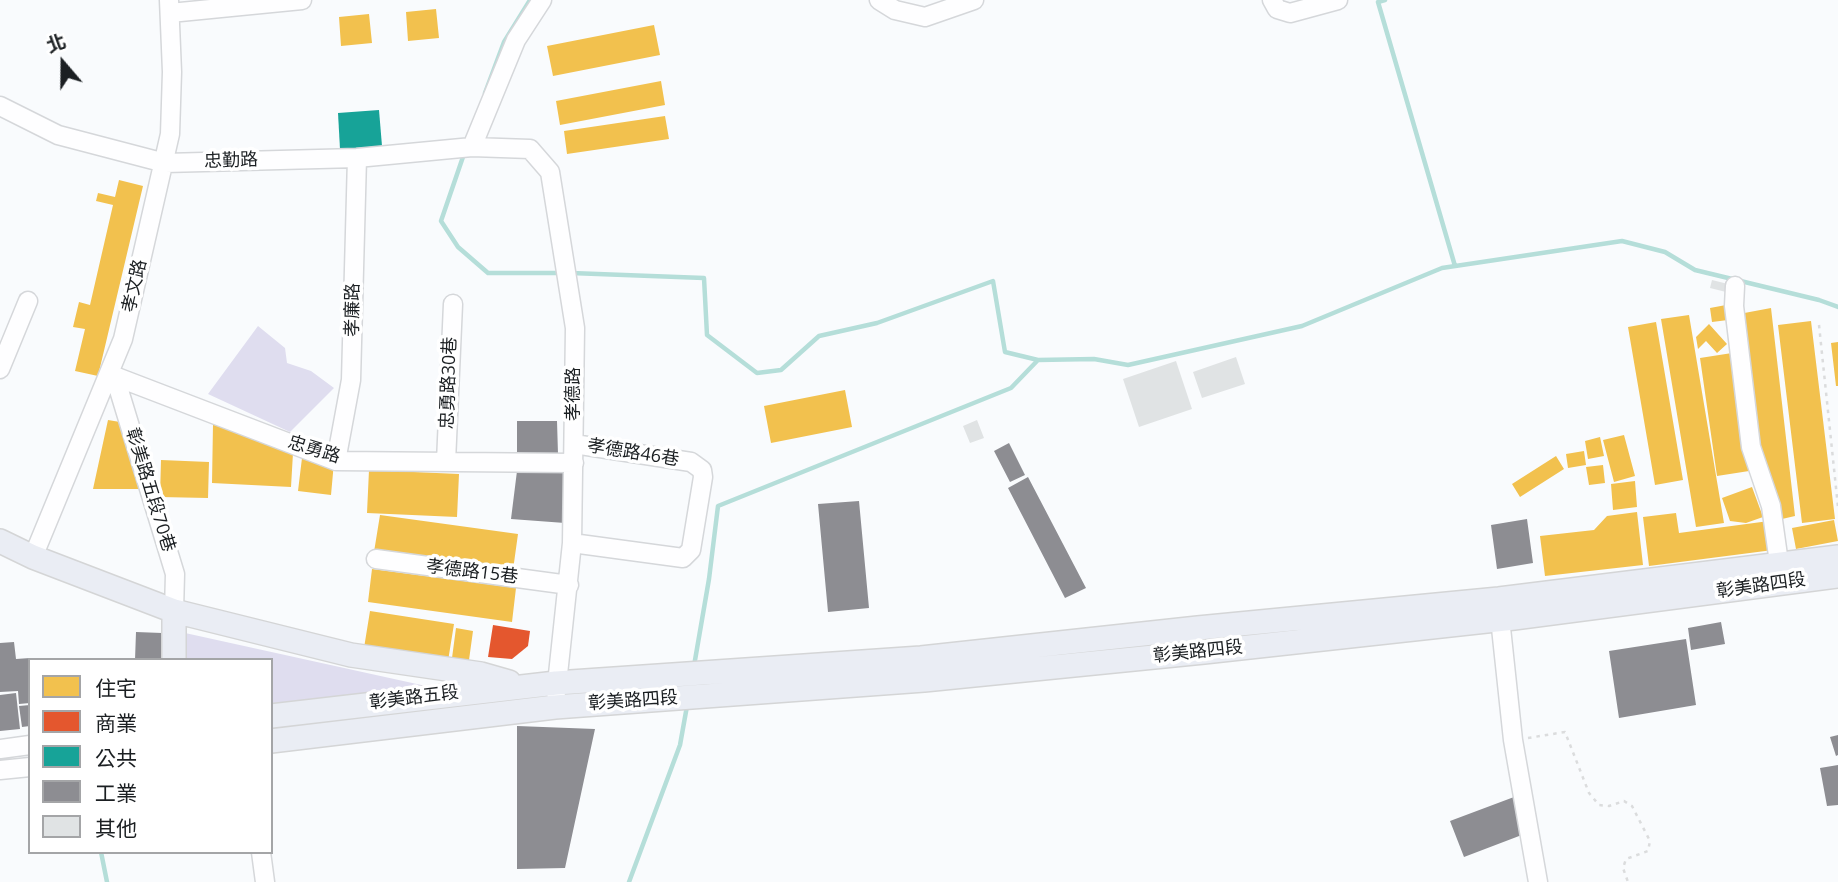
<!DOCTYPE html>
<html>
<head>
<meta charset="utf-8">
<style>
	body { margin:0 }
	#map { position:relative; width:1838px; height:882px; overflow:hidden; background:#f9fbfd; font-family:"Open Sans","Noto Sans TC",sans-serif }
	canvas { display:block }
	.legend { position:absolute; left:28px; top:658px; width:245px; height:196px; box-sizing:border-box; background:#fff; border:2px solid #a4a5a7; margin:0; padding:9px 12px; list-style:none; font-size:21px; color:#1b1f22 }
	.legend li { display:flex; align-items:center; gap:14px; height:35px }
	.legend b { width:35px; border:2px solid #a4a5a7 }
	.north { position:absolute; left:28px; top:28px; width:70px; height:70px; -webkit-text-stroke:5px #fff; paint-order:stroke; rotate:340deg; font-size:19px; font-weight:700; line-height:28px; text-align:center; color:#1b1f22 }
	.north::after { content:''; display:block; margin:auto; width:24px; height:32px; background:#1b1f22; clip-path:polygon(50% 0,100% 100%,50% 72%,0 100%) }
</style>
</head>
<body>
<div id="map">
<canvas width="1838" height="882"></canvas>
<ul class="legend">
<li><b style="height:19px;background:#f2c14e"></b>住宅</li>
<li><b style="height:19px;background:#e4572e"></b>商業</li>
<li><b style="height:19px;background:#17a398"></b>公共</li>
<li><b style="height:19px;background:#8d8d92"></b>工業</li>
<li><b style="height:19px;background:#e0e3e4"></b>其他</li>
</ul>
<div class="north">北</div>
</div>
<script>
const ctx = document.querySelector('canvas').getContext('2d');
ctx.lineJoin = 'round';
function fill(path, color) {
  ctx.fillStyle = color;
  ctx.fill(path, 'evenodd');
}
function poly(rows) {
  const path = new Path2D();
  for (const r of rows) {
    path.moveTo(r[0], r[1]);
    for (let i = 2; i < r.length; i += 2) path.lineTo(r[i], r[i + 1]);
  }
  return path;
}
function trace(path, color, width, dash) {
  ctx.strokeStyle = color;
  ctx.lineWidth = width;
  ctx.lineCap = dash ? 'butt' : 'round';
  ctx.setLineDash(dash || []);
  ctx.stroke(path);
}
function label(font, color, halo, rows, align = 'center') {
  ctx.font = font + ' "Open Sans","Noto Sans TC",sans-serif';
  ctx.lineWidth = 7;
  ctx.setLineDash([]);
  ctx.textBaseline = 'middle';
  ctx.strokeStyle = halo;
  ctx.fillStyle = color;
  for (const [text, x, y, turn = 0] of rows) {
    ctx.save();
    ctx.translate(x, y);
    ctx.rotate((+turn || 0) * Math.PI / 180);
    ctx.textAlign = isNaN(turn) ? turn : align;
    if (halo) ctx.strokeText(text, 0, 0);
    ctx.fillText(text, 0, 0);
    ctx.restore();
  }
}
fill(poly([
	[258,326,285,348,287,363,311,371,334,388,290,432,208,394],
	[176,631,435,688,271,708,271,660,173,660]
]), '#dfddef');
fill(poly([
	[436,9,439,38,408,41,406,12],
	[369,14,372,43,341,46,339,17],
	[654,25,660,55,553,76,547,46],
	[661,81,665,105,560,125,556,101],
	[665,116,669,139,567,154,564,131],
	[119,180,143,186,98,376,75,371,85,329,73,327,79,302,90,305,113,205,96,201,98,193,115,197],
	[1726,305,1728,320,1712,322,1710,308],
	[1771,308,1795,516,1782,519,1755,447,1739,314],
	[1689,315,1724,523,1696,527,1661,319],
	[1811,321,1835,519,1802,523,1778,325],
	[1656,322,1683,480,1655,485,1628,327],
	[1709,324,1727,344,1717,353,1706,341,1698,349,1696,337],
	[1838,342,1838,386,1836,386,1831,343],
	[1732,353,1749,471,1717,476,1700,358],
	[845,390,852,427,771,443,764,406],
	[108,420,126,423,146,489,93,489],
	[213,424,293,453,291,487,212,483],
	[1624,435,1635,476,1614,482,1603,440],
	[1600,437,1604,456,1588,459,1585,441],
	[1584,451,1586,465,1568,468,1566,454],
	[1556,456,1564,469,1520,497,1512,484],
	[302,458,334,462,331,495,298,491],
	[161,460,209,462,208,498,160,497],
	[1603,465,1605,483,1589,485,1586,467],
	[369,470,459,474,457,517,367,513],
	[1635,481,1637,507,1613,510,1611,484],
	[1752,487,1763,517,1746,523,1730,521,1722,498],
	[1637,512,1643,565,1545,576,1540,536,1594,530,1607,516],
	[1676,513,1679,533,1769,521,1773,550,1649,566,1643,517],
	[380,515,518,534,513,570,374,552],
	[1834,520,1838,541,1796,549,1792,528],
	[372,569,516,588,512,622,368,602],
	[370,611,454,624,448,661,364,648],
	[456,628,473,631,469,660,452,658]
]), '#f2c14e');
fill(poly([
	[493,625,530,631,528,646,512,659,488,657]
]), '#e4572e');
fill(poly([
	[379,110,382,146,340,149,338,113]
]), '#17a398');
fill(poly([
	[517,421,557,421,558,454,517,455],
	[1009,443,1025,475,1010,482,994,451],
	[517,471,563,473,565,523,511,519],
	[1028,477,1086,588,1065,598,1008,488],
	[859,501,869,608,828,612,818,504],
	[1527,519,1533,563,1497,569,1491,525],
	[1721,622,1725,644,1691,650,1688,628],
	[136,632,162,633,161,660,135,660],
	[1686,639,1696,705,1619,718,1609,651],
	[14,642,16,659,30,658,30,703,19,704,18,691,0,692,0,643],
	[16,693,20,729,0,731,0,695],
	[30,705,30,726,22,727,19,706],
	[517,726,595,729,565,868,517,869],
	[1838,735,1838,755,1836,756,1830,737],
	[1838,765,1838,805,1827,806,1820,768],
	[1514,797,1527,833,1464,857,1450,821]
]), '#8d8d92');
trace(poly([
	[1385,0,1378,2,1455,266],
	[485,93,504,42,530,0],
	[465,151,441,221,458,247,488,273,562,273],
	[571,273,704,278,707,335,757,373,781,370,819,336,877,323,993,281,1005,352,1038,360],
	[694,666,709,579,718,506,1011,388,1038,360,1094,359,1128,365,1302,326,1442,268,1622,241,1665,252,1695,270,1819,300,1838,307],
	[101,852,107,882],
	[629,882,680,745,687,706]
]), '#b5ded9', 4.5);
fill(poly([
	[1712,280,1728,284,1726,292,1710,288],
	[1236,357,1245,384,1202,398,1193,372],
	[1176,361,1192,409,1139,427,1123,379],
	[977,420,984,438,970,443,963,426]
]), '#e0e3e4');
const minor = poly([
	[879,0,895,10,925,17,974,0],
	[1272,0,1277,9,1290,13,1338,0],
	[170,13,302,0],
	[0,106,58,135,165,163,357,158,472,147,530,149,550,172,575,328,572,543,556,693],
	[472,147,516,40,542,0],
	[1735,286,1734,306,1751,447,1771,506,1781,577],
	[0,369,28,301],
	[109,374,336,461,574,463],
	[109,374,118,387,175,574,174,611],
	[336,461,351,380,357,158],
	[446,462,453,304],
	[572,543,683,558,691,550,703,477,702,470,691,462,574,444],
	[33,557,123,339,170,134,172,72,169,0],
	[376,559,569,585],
	[1499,609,1513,740,1538,882],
	[0,749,30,745],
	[0,770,30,767],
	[261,852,265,882]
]);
const major = poly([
	[0,541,33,557,174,611,351,655,481,674,509,682],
	[174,611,174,660],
	[271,716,556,683,921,658,1198,628,1499,599,1838,557],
	[271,741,555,707,924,680,1204,652,1514,618,1838,576]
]);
trace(minor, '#d5d7da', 21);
trace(major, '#d4d5d6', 26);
trace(poly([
	[1819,325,1838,507],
	[1528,738,1565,732,1589,793,1599,805,1609,806,1624,801,1632,806,1650,841,1648,851,1626,859,1623,868,1628,882]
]), '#dbdcdd', 2.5, [3.5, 5]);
trace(minor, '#fefeff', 18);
trace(major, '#eaedf4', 23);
label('18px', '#1b1f22', '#fff', [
	["忠勤路",231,161,-2],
	["孝文路",135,286,-77],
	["孝廉路",353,310,-89],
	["忠勇路30巷",449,383,-88],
	["孝德路",574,394,-90],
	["忠勇路",314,450,17],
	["孝德路46巷",633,453,9],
	["彰美路五段70巷",150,490,73],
	["孝德路15巷",472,572,7],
	["彰美路四段",1761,586,-8],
	["彰美路四段",1198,652,-6],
	["彰美路五段",414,698,-7],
	["彰美路四段",633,701,-4]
]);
</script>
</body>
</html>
